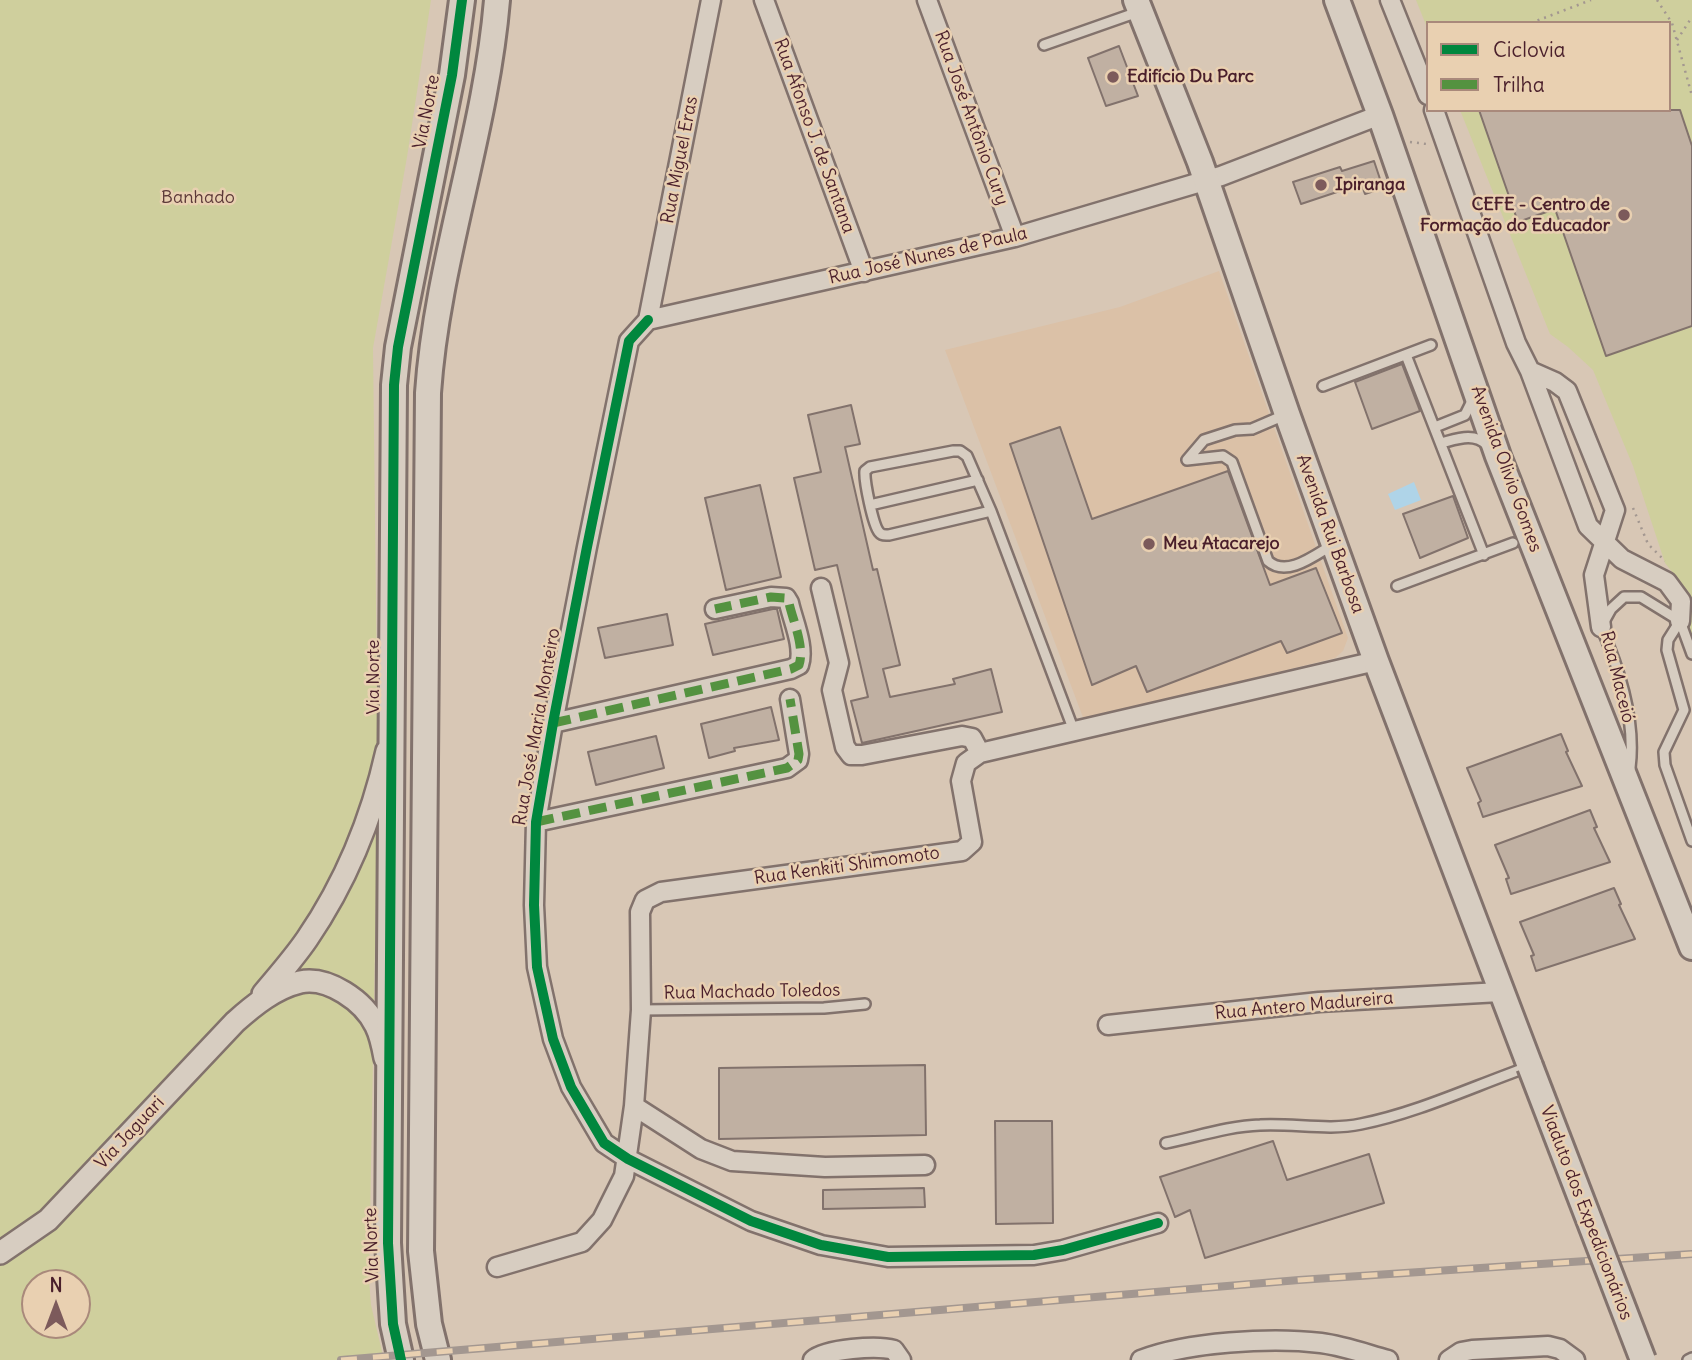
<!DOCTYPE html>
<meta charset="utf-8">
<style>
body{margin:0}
#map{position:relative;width:1692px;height:1360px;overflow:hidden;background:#d8c7b5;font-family:Delius,sans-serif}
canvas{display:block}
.legend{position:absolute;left:1426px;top:21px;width:245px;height:91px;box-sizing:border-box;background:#e9d0b1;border:2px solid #a9897b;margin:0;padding:9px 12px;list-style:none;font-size:21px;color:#4a1f2b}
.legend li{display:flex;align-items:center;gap:14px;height:35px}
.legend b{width:35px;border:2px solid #a9897b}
.north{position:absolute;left:21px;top:1269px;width:70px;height:70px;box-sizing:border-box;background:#e9d0b1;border:2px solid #a9897b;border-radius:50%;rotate:0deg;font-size:19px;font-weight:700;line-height:28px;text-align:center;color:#4a1f2b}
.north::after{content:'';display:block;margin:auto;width:24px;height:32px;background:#7c5a5b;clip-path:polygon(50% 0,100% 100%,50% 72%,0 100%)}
</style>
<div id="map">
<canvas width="1692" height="1360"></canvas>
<ul class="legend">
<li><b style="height:9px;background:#00873e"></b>Ciclovia</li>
<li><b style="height:9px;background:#549240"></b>Trilha</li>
</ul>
<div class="north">N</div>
</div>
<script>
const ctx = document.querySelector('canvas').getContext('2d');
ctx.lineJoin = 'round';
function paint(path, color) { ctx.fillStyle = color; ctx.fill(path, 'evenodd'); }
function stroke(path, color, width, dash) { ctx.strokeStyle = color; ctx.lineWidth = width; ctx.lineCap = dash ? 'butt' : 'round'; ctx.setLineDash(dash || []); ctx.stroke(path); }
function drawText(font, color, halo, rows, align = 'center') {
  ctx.font = font + ' Delius,sans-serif'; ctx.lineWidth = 5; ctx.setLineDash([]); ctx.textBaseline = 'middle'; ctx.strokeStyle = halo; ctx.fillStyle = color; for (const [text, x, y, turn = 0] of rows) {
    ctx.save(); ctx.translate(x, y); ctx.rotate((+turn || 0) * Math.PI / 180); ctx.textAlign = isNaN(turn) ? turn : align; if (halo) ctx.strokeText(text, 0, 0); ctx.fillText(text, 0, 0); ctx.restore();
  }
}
paint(new Path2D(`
 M1219 271 1348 638 1343 651 1335 658 1084 720 945 350 1120 307Z`), '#dbc1a7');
paint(new Path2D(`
 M0 0H431L407 157 373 348 378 776 369 1280 371 1305 384 1360H0ZM35 1283H77V1325H35Z
 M1416 0H1692V650L1682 622 1685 603 1681 583 1665 563 1633 466 1593 370 1568 347 1550 334 1460 110H1669V23H1428V30Z`), '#cfcf9d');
paint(new Path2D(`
 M1414 482 1421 500 1395 510 1388 494Z`), '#afd4e8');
const building = new Path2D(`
 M1119 46 1138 96 1106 106 1088 58Z
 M1479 110H1680L1692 146V326L1606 356 1555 209 1518 222Z
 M1374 161 1383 188 1365 194 1361 184 1301 204 1293 182 1340 167 1342 171Z
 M1402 364 1420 411 1372 429 1355 382Z
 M851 405 860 444 845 447 873 570 877 569 900 665 883 669 890 697 955 684 953 679 991 669 1002 712 862 743 851 701 868 697 837 565 815 570 794 478 821 472 808 415Z
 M1060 427 1092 519 1228 471 1270 585 1316 568 1342 633 1287 653 1281 641 1147 692 1136 666 1092 685 1010 444Z
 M760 485 781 577 726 590 705 498Z
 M1453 496 1468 538 1420 558 1403 514Z
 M773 609H777L784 639 713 655 705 624Z
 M667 614 673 645 605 658 598 628Z
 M771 707 779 740 734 748 735 751 709 758 701 724Z
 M1561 734 1568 751 1566 752 1582 786 1483 817 1478 803 1481 801 1467 768Z
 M656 736 664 768 596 785 588 752Z
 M1590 810 1597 827 1594 828 1610 862 1511 894 1506 879 1509 878 1495 845Z
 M1614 888 1621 904 1619 905 1635 939 1536 971 1531 956 1534 955 1520 922Z
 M925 1065 926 1135 719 1139V1068Z
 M995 1121H1052L1053 1223 996 1224Z
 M1273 1141 1287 1180 1369 1154 1384 1203 1205 1258 1190 1210 1175 1217 1160 1177Z
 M924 1188 925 1207 823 1209V1190Z`);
paint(building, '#c0b0a2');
stroke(building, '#82726c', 2);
const service = new Path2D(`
 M1044 45 1138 12
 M1406 355 1484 555
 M1323 386 1431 345
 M1435 427 1465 415 1473 399
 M1441 443C1457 439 1474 432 1487 445
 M1187 460 1223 456 1232 462 1268 561C1287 578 1315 555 1334 544
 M1187 460 1204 440 1235 430 1252 429 1287 414
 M870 505 978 480
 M991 511 889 535C885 535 882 536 879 532 873 525 864 481 865 471L870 467 953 451H960L967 456 991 511 1074 731
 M1397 586 1513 543
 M1680 621 1668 640 1667 650 1684 710 1664 752 1665 765 1692 841
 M1630 768C1636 721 1620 670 1601 627L1611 609 1624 597H1641L1680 621 1692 654
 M641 1010 824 1008 865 1004
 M1166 1143C1196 1137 1229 1126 1260 1125 1294 1123 1328 1131 1361 1124 1417 1113 1474 1086 1528 1067
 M1688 1360 1692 1358`);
const minor = new Path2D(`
 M764 0 864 272
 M927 0 1015 237
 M1390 0 1428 95
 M1434 110 1516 343 1530 371 1555 382 1567 391 1615 510 1594 575 1601 627
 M648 320 629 341 587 547 553 723 536 822 534 905 537 967 553 1039 571 1087 604 1143 628 1159 751 1221 821 1245 888 1257 1034 1255 1063 1250 1158 1223
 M648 320 1015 237 1221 176 1380 115
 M648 320 711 0
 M1530 371 1588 526 1622 559 1667 582 1681 601 1680 621
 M821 588 839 663 832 690 845 747 851 755H862L962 736 972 738 980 753
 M553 723 791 669 799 665C805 647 793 621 789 603L786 598 771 597 715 609
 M536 822 787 768 798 760 799 754 790 699
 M1108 1025 1319 1002 1500 992
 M634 1106 701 1149 732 1161 825 1167 925 1165
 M497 1267 582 1242 602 1220 624 1176 634 1106 641 1010 640 912 645 900 661 892 962 851 972 842 961 781 966 763 980 753 1376 661
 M813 1360C826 1349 877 1345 894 1350L901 1360
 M1141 1360C1187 1342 1271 1337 1321 1343 1344 1346 1366 1354 1388 1360
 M1449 1360 1461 1352 1472 1350 1548 1346 1560 1349 1575 1360`);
const tertiary = new Path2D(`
 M263 994C278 976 294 958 307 939 346 882 372 818 387 751
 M0 1253 48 1220 235 1022C254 1005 275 988 300 982 328 976 364 1001 376 1026 381 1036 383 1047 385 1058`);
const secondary = new Path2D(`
 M1136 0 1200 162 1287 414 1376 661 1530 1066
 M1337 0 1380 115 1498 456 1692 947
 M401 1360 393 1324 388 1243 394 385 398 347 452 75 462 0
 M438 1360 429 1324 421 1251 428 393C437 261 486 133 497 0`);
stroke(service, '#82726c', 14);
stroke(minor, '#82726c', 23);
stroke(tertiary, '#82726c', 26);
stroke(secondary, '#82726c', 30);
stroke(new Path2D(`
 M1657 0 1672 23 1692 96
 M1531 23 1591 0
 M1677 40 1692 17
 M1410 142 1427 144
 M1633 508 1648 544 1665 561`), '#a39790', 2.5, [2, 5]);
stroke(service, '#d7cdc1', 9);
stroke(minor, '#d7cdc1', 18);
stroke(tertiary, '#d7cdc1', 21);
stroke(secondary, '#d7cdc1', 24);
const rail = new Path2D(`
 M341 1360 1299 1280 1692 1254`);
stroke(rail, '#a39790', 8);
stroke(rail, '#e9d0b1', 5, [16]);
const secondaryBridge = new Path2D(`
 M1530 1066 1643 1360`);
stroke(secondaryBridge, '#82726c', 30, []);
stroke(secondaryBridge, '#d7cdc1', 24);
stroke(new Path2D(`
 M553 723 791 669 799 665C805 647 793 621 789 603L786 598 771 597 715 609
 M536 822 787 768 798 760 799 754 790 699`), '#549240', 9, [18, 9]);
stroke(new Path2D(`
 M648 320 629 341 587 547 553 723 536 822 534 905 537 967 553 1039 571 1087 604 1143 628 1159 751 1221 821 1245 888 1257 1034 1255 1063 1250 1158 1223
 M401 1360 393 1324 388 1243 394 385 398 347 452 75 462 0`), '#00873e', 10);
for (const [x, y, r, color] of [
 [1113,77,7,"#7c5a5b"],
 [1321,185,7,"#7c5a5b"],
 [1624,215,7,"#7c5a5b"],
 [1149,544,7,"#7c5a5b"]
]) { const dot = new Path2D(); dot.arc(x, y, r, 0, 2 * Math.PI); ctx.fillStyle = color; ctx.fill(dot); stroke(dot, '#e9d0b1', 2.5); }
drawText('bold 18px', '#4a1f2b', '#e9d0b1', [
 ["Edifício Du Parc",1127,77],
 ["Ipiranga",1335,185],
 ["CEFE - Centro de",1610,205,"right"],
 ["Formação do Educador",1610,226,"right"],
 ["Meu Atacarejo",1163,544]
], 'left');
drawText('18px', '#4a1f2b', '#e9d0b1', [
 ["Via Norte",427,112,-79],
 ["Rua José Antônio Cury",971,118,70],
 ["Rua Afonso J. de Santana",814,136,70],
 ["Rua Miguel Eras",680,160,-79],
 ["Rua José Nunes de Paula",928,256,-13],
 ["Avenida Olivio Gomes",1506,469,70],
 ["Avenida Rui Barbosa",1330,534,70],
 ["Via Norte",374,677,-90],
 ["Rua Maceió",1617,677,76],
 ["Rua José Maria Monteiro",537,727,-80],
 ["Rua Kenkiti Shimomoto",847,866,-8],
 ["Rua Machado Toledos",752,992,-1],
 ["Rua Antero Madureira",1304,1006,-5],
 ["Via Jaguari",130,1133,-47],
 ["Viaduto dos Expedicionários",1586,1213,69],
 ["Via Norte",372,1245,-92]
]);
drawText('18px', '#5d3a39', '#e9d0b1', [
 ["Banhado",198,198]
]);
</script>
